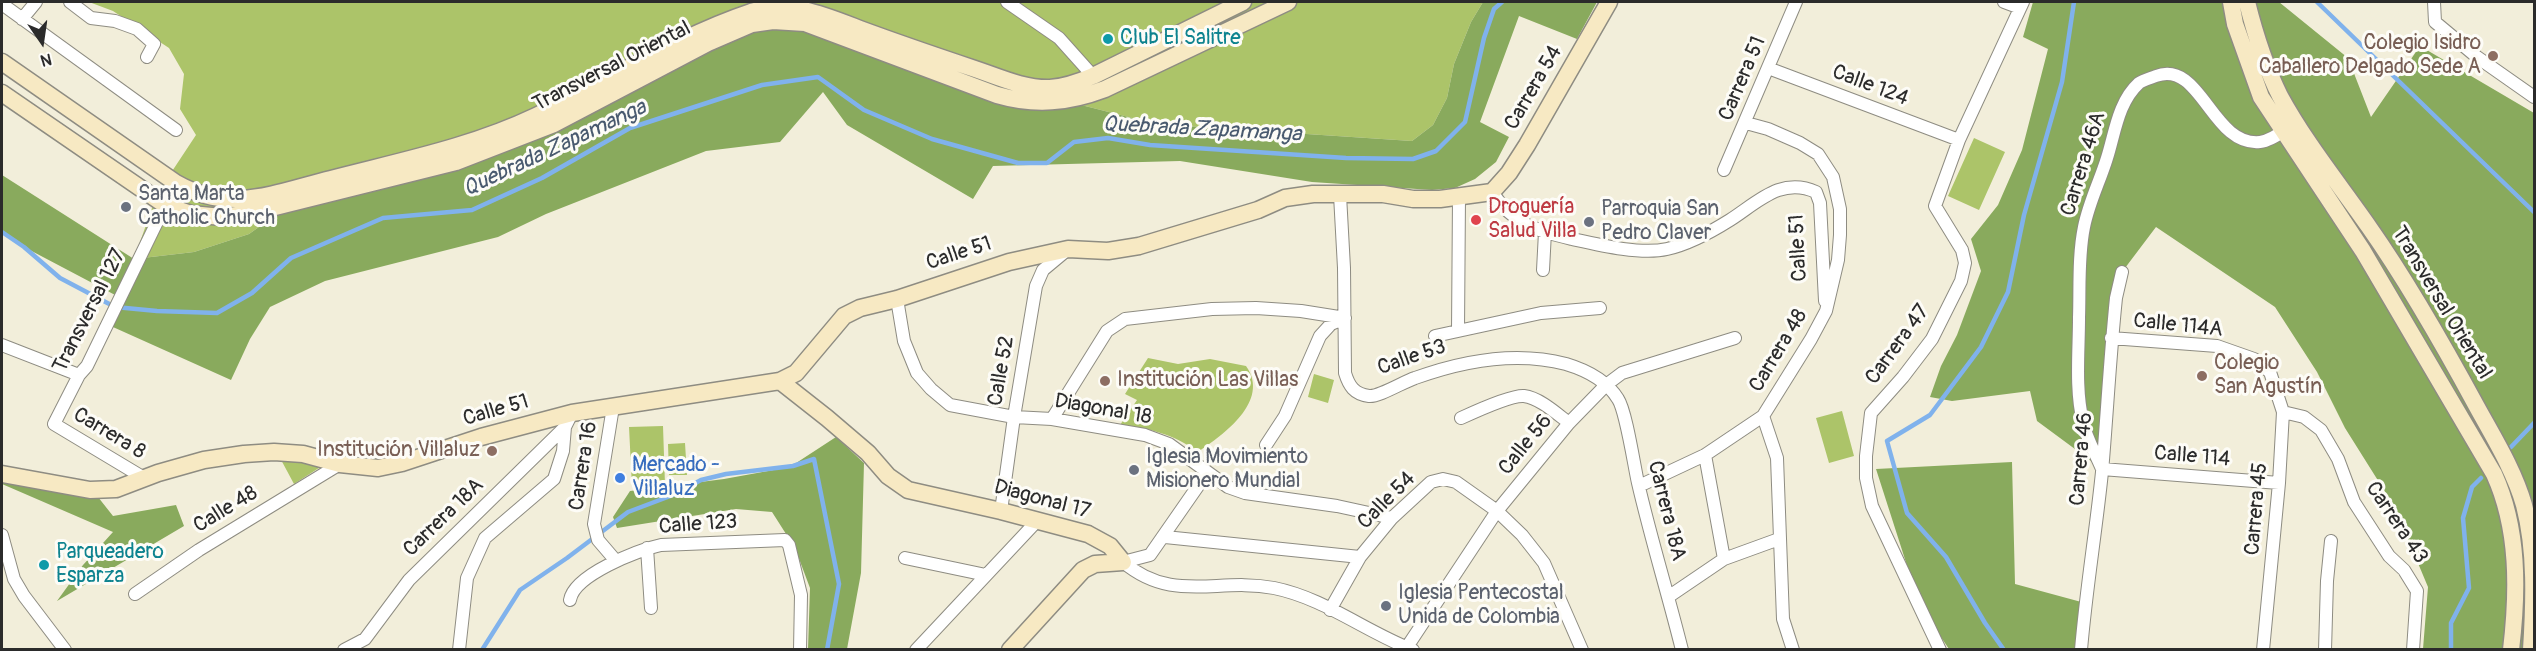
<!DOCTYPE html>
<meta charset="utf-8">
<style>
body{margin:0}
#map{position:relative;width:2536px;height:651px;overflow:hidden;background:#f2eeda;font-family:Pangolin,sans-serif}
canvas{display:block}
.frame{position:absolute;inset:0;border:3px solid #2b2b2b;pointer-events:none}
.north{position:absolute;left:12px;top:12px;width:60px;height:60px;-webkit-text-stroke:4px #fdfcf7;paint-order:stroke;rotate:167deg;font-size:16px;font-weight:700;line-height:24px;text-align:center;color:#2b2b2b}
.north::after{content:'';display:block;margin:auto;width:21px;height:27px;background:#2b2b2b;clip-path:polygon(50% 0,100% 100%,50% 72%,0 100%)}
</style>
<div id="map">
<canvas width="2536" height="651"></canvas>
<div class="frame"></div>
<div class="north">N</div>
</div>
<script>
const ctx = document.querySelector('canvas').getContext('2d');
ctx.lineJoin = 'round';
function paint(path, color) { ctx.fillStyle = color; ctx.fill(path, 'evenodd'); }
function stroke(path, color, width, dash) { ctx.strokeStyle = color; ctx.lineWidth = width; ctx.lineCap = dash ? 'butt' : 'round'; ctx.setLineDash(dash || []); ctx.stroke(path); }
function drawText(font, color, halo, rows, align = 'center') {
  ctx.font = font + ' Pangolin,sans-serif'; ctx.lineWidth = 6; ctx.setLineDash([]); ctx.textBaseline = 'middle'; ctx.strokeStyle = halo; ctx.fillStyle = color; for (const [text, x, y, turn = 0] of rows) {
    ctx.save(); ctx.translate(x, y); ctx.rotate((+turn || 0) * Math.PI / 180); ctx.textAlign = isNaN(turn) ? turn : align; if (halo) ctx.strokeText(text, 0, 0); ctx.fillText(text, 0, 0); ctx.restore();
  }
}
paint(new Path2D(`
 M89 2H1483L1471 22 1454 64 1447 98 1433 125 1412 141 1156 124 1030 92 819 21 554 119 290 205 249 234 194 252 134 259 157 194 196 135 180 109 184 74 169 48 113 11Z
 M1974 138 2005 152 1979 210 1948 196Z
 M1148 358 1178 364 1210 359 1246 366C1271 401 1223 435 1198 452 1173 434 1149 428 1120 425L1137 400 1125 394Z
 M1314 374 1334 380 1328 403 1308 397Z
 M1842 411 1854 456 1829 463 1816 418Z
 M663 426 665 485 632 487 629 427Z
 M685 443 687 475H669L668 444Z
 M279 456 322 466 294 484Z`), '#acc469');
paint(new Path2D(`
 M1483 2H1597L1577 39 1519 16 1480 122 1509 137 1496 162 1475 179 1455 188 1432 190 1312 182 1180 161 993 166 973 199 847 125 823 92 780 142 706 151 546 214 498 237 325 281 270 307 250 339 231 380 104 323 117 296 24 247 2 232V175L134 259 194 252 249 234 290 205 455 161 763 14 1030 92 1156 124 1412 141 1433 125 1447 98 1454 64 1471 22Z
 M2033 2H2279L2348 58 2371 117 2420 46 2534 113V649H2423L2428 587 2394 506 2345 428 2317 372 2275 307 2156 227 2122 272 2102 469 2037 421 2030 391 1952 401 1930 397 1941 366 1957 335 1981 271 1971 239 1998 205 2022 150 2048 49 2023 37Z
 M836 437 864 463 861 573 847 649H808L810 588 795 548 772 512 736 509 617 528 613 517 630 491 724 479 790 467Z
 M2012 462 2015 584 2085 603 2081 649H1949L1920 606 1876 469Z
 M2 478 98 497 113 516 176 505 184 526 57 601 83 565 113 532 2 484Z`), '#89aa5d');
stroke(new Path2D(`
 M2317 2 2534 212
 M2 232 24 247 60 278 115 307 157 311 217 313 252 293 291 258 383 218 472 210 542 178 630 128 762 85 818 77 864 110 932 139 1018 163H1047L1074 142 1108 138 1150 145 1346 158 1413 159 1436 151 1465 122 1484 38 1494 9 1502 2
 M2511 447 2534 423
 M482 650 520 590 567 558 628 512 673 495 701 480 726 474 793 466 814 459 839 584 827 650
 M2004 650 1985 623 1946 557 1907 513 1887 441 1930 415 1981 347 2008 292 2024 215 2062 82 2074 2
 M2451 650V623L2469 588 2463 518 2472 487 2481 478`), '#80b2ec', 4.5);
const street = new Path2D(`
 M70 2 91 18 115 21 137 29 154 44 147 57
 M1007 2 1059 38 1093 76
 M2004 2 2020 8
 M2434 2 2435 22 2477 57 2534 97
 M2 4 176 130
 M22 19 36 2
 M1768 68 1959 140
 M1724 170 1796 2
 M1492 192C1514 225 1535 230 1572 239 1599 245 1641 255 1667 249 1689 244 1711 232 1730 220 1757 203 1781 176 1816 192L1820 203 1825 301
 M1340 195 1344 268 1345 373C1349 386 1354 394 1369 396 1379 397 1403 382 1415 378 1462 361 1517 351 1566 364 1586 370 1607 381 1618 399 1626 411 1634 465 1638 483 1651 539 1668 594 1682 650
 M1543 270 1545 232
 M897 299 904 341 917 373 931 389 950 405 1014 417 1052 419 1145 435 1169 444 1228 487 1245 493 1337 506 1392 518
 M1458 331 1459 197
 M1435 336 1541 313 1600 308
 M2111 338 2217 346 2254 359 2270 372 2283 412 2279 483 2263 650
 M2 345 79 375
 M613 407 594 524 598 540 616 561
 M2283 412 2304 417 2321 430 2338 459 2354 502 2389 556 2404 570 2417 591 2413 650
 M1763 416 1777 458 1783 619 1793 650
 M1461 418C1474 412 1511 395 1524 396 1540 398 1557 414 1569 423
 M1052 419 1107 331 1125 319 1212 309 1256 308 1301 311 1345 318
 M1266 445 1285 416 1320 336 1331 324 1345 318
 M1705 455 1724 559
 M2102 469C2096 454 2086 438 2083 422 2075 389 2079 352 2079 318 2080 288 2078 256 2084 227 2089 202 2100 181 2107 158 2115 133 2118 102 2139 83 2143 80 2151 78 2156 76 2201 59 2212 147 2260 142 2269 141 2281 133 2288 128
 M2102 469 2279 483
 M144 478 54 424 79 375 87 366 176 183
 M1639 486 1705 455 1763 416 1811 339 1826 311 1838 260 1840 235V209L1833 177 1818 154 1800 143 1768 129 1746 123
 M1001 511 1014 417 1036 286 1043 270 1067 250
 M2 535 14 579 24 596 65 650
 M1165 537 1360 557
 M647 548 651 608
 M905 558 986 575
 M1123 562C1173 604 1217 577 1274 588 1324 598 1366 632 1413 650
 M1123 562 1150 555 1207 473
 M135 594 199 550 340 464
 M1668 597 1724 559 1779 539
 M570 600C574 575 638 550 661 545L785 540 789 545 801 595 800 650
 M1330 610 1360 557 1392 518 1431 482 1443 479 1456 482 1497 511 1522 535 1544 563 1582 650
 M344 650 365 639 409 580 565 427 572 413
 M459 650 467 578 485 538 554 479 563 451 565 427
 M916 650 1037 521
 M1405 650 1497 511 1569 423 1606 385 1622 373 1735 338
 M1940 650 1872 506 1866 478V456L1871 413 1903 377 1932 339 1961 281 1965 263 1962 250 1935 206 1959 140 2023 2
 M2081 650C2086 590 2096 531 2102 472 2107 414 2110 356 2116 298L2122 272
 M2325 650 2327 581 2331 541`);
const secondary = new Path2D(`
 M2231 2 2235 24 2261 97 2363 251 2494 474C2519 529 2518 591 2511 650
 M2247 2C2255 34 2265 66 2280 96 2305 142 2339 184 2369 227 2409 284 2444 346 2477 407 2494 438 2514 470 2524 505 2536 551 2534 603 2531 650
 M2 62 176 183C231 214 274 193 331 179 400 161 471 147 536 116 608 82 676 37 751 12 790 0 824 15 860 29 898 43 936 56 975 69 999 77 1024 89 1050 88 1065 87 1079 82 1093 76L1243 2
 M2 93 165 205 191 214 222 217 251 213 456 162 554 124 708 43 752 24 773 21 805 23 997 95C1035 106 1068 103 1105 89L1288 2
 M780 381 827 418 868 453 888 476 908 490 1001 511 1088 534 1110 546 1123 562
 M2 474 90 490 116 489 158 473 204 460 244 454 274 452 303 454 340 464 378 468 402 463 481 437 572 413 780 381 796 373 844 316 860 308 897 299 1009 262 1068 249 1108 251 1139 246 1258 210 1285 198 1313 194H1383L1413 199H1440L1492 192 1509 173 1527 145 1609 2
 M1010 650 1083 570 1095 564 1123 562`);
stroke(street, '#8e8c82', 14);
stroke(secondary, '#8e8c82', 19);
stroke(street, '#fff', 12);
stroke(secondary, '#f7e9c3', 16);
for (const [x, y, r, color] of [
 [1108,39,6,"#0f9aa8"],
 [2493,56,6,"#8d6e63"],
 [126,207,6,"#6b7280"],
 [1476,220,6,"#e0444e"],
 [1589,222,6,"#6b7280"],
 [2202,376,6,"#8d6e63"],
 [1105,381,6,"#8d6e63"],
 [492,451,6,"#8d6e63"],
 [1134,470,6,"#6b7280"],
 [620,478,6,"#3f7fe0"],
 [44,565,6,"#0f9aa8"],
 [1386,606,6,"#6b7280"]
]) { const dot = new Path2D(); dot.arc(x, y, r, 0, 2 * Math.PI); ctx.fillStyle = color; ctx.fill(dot); stroke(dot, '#fdfcf7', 2); }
drawText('21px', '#0d838f', '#fdfcf7', [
 ["Club El Salitre",1120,39],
 ["Parqueadero",56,553],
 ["Esparza",56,577]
], 'left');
drawText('21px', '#785e54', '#fdfcf7', [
 ["Colegio Isidro",2481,44],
 ["Caballero Delgado Sede A",2481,68],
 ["Colegio",2214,364,"left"],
 ["San Agustín",2214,388,"left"],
 ["Institución Las Villas",1117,381,"left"],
 ["Institución Villaluz",480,451]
], 'right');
drawText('21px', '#2b2b2b', '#fdfcf7', [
 ["Transversal Oriental",612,67,-27],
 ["Carrera 51",1743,79,-67],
 ["Calle 124",1870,86,21],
 ["Carrera 54",1534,88,-60],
 ["Carrera 46A",2084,164,-73],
 ["Calle 51",1799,248,-93],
 ["Calle 51",959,254,-18],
 ["Transversal Oriental",2441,303,59],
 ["Transversal 127",90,311,-63],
 ["Calle 114A",2178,326,6],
 ["Carrera 47",1898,345,-54],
 ["Carrera 48",1779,351,-59],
 ["Calle 53",1412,358,-19],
 ["Calle 52",1002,371,-80],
 ["Diagonal 18",1103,410,10],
 ["Calle 51",496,411,-16],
 ["Carrera 8",109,434,31],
 ["Calle 56",1526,445,-51],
 ["Calle 114",2192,457,5],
 ["Carrera 46",2082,459,-85],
 ["Carrera 16",584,466,-81],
 ["Diagonal 17",1042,500,15],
 ["Calle 54",1387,501,-45],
 ["Carrera 45",2257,509,-85],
 ["Calle 48",226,510,-31],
 ["Carrera 18A",1666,511,76],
 ["Carrera 18A",444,518,-44],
 ["Carrera 43",2396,523,56],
 ["Calle 123",698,525,-4]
]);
drawText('21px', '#5b616d', '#fdfcf7', [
 ["Santa Marta",138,195],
 ["Catholic Church",138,219],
 ["Parroquia San",1601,210],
 ["Pedro Claver",1601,234],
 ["Iglesia Movimiento",1146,458],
 ["Misionero Mundial",1146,482],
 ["Iglesia Pentecostal",1398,594],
 ["Unida de Colombia",1398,618]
], 'left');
drawText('21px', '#be3a42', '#fdfcf7', [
 ["Droguería",1488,208],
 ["Salud Villa",1488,232]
], 'left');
drawText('21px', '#366cbe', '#fdfcf7', [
 ["Mercado -",632,466],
 ["Villaluz",632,490]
], 'left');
drawText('italic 22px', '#495a6f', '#fdfcf7', [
 ["Quebrada Zapamanga",1202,130,3],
 ["Quebrada Zapamanga",555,149,-25]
]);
</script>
